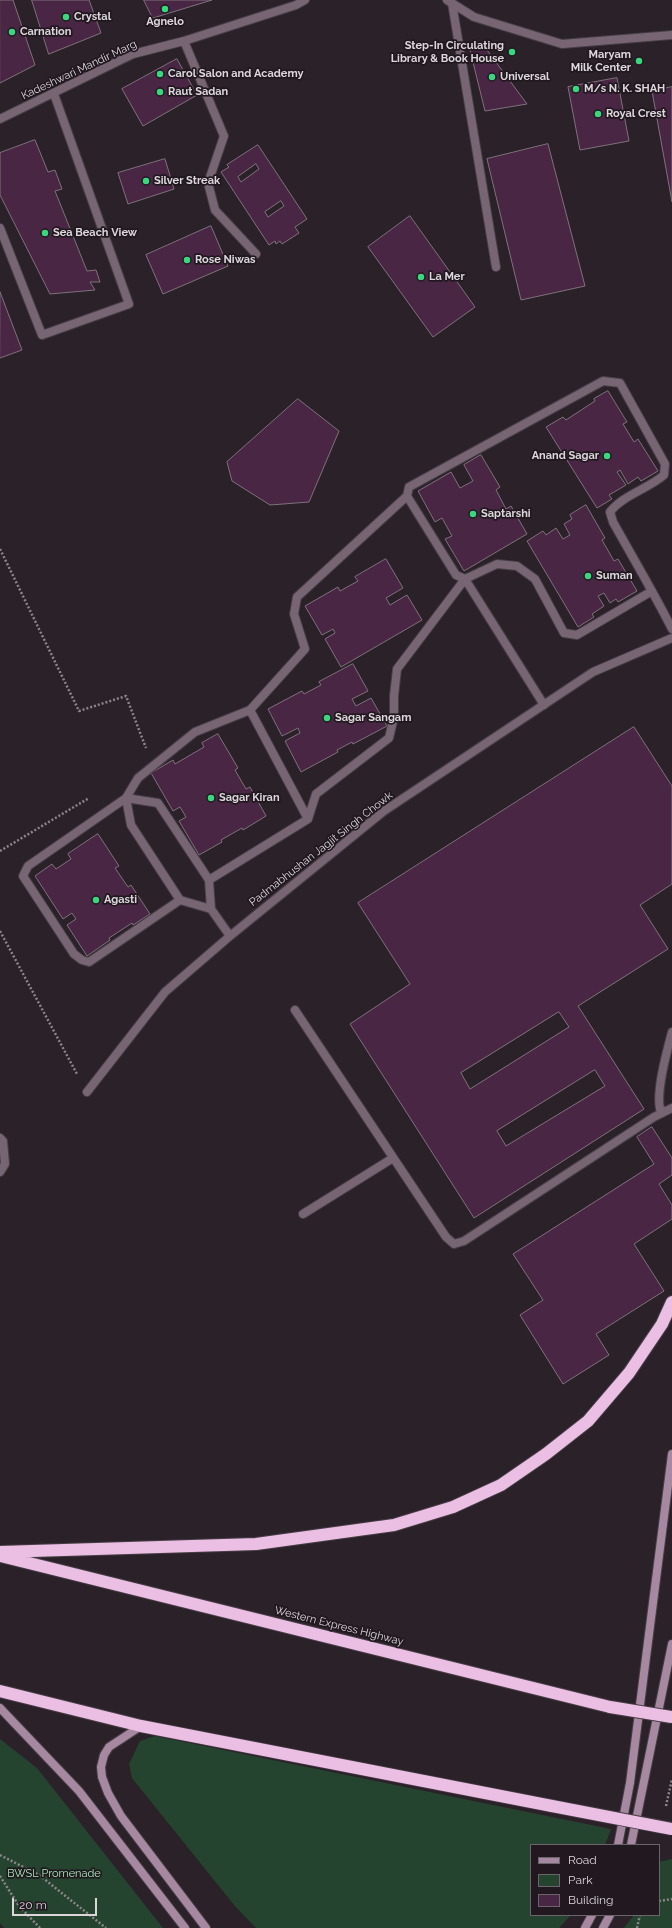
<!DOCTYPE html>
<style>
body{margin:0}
#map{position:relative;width:672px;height:1928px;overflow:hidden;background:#2b2129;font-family:Raleway,sans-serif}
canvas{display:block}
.legend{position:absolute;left:530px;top:1844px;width:130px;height:72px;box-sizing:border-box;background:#211820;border:1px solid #6c646b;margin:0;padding:5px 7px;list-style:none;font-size:12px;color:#ddd7dc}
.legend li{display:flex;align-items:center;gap:8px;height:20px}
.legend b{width:20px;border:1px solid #6c646b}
.scale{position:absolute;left:12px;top:1898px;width:85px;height:18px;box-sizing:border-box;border:2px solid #ddd7dc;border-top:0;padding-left:5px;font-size:12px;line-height:14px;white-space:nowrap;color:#ddd7dc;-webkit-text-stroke:3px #211820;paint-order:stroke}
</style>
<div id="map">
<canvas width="672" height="1928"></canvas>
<ul class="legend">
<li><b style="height:5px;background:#a689a0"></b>Road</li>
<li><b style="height:11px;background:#25442f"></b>Park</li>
<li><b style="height:11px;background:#492644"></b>Building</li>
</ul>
<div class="scale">20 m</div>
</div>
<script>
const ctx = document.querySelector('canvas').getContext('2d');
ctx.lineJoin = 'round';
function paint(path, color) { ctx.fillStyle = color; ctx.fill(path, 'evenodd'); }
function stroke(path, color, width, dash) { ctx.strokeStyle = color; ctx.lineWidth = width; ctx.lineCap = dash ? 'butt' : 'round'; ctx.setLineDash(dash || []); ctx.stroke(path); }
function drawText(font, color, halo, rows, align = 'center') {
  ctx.font = font + ' Raleway,sans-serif'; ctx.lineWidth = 3.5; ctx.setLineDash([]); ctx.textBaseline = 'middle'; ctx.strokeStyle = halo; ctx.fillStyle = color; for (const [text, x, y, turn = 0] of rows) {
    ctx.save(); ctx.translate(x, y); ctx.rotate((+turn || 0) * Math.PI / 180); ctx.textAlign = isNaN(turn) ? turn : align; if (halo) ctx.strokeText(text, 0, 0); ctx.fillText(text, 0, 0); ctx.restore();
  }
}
paint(new Path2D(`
 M155 1736 611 1829 605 1845H531V1915H571L559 1928H256L234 1905 132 1778 129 1764 140 1741Z
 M0 1739 37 1768 163 1928H4L0 1923Z
 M672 1859V1928H624L634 1915H659V1862Z`), '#25442f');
const building = new Path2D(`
 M0 0H13L35 65 0 83Z
 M32 0H89L101 33 49 54Z
 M144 0H212L153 18Z
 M484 46 527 104 485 111 470 50Z
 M177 59 197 95 143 126 122 89Z
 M617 78 629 141 580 150 568 87Z
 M672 87V202L652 91Z
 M35 140 48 172 55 170 62 189 55 191 87 271 96 270 100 282H90L95 290 50 294 0 195V153Z
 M548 144 585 286 521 300 487 159Z
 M258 145 307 219 295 227 299 233 282 244 280 241 276 244 275 241 269 245 221 172 229 167 227 165ZM256 164 259 169 241 182 238 177ZM281 201 284 206 268 217 265 212Z
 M165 159 174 189 128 204 118 173Z
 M410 216 475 307 433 337 368 247Z
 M211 226 228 266 163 294 146 255Z
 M0 292 22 350 0 358Z
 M608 391 627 422 623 424 634 442 638 439 658 471 641 481 638 477 628 484 620 470 617 472 626 485 609 495 612 499 597 508 546 427 563 417 566 420 595 401 594 399Z
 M298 399 339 431 309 502 270 505 232 481 227 462Z
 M481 455 500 487 496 490 506 509 511 506 527 534 464 571 445 539 452 536 442 518 435 522 418 491 451 472 460 488 473 481 464 465Z
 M586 505 605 538 602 540 614 561 618 559 637 591 618 602 616 599 610 603 604 593 598 596 604 606 592 614 594 617 578 627 527 541 543 531 546 535 556 528 563 539 570 535 564 524 572 519 570 515Z
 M386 559 403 588 386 598 390 605 407 595 422 620 341 667 325 639 335 633 333 629 322 635 305 606 338 587 340 591 358 581 355 577Z
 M353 664 368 691 352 699 356 706 371 698 387 726 353 744 352 742 337 750 338 752 301 772 285 741 300 733 298 728 282 736 268 709 302 691 304 694 321 685 319 682Z
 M634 727 672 786V884L640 905 668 949 578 1006 644 1109 474 1218 350 1024 410 984 358 903ZM559 1012 569 1027 470 1089 461 1073ZM595 1070 605 1086 506 1146 497 1131Z
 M218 734 238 768 235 770 246 789 250 787 266 816 243 830 242 828 221 840 222 842 199 855 179 821 186 817 180 807 173 811 151 773 173 760 175 764 204 747 202 743Z
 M98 834 119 866 115 868 128 887 131 885 150 914 133 925 132 923 109 938 110 940 87 956 67 925 76 919 72 913 63 919 35 876 52 864 56 869 71 859 68 854Z
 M652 1127 672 1158V1175L659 1184 672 1205V1219L634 1244 664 1291 596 1334 609 1355 563 1384 520 1315 543 1300 513 1254 654 1164 637 1137Z`);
paint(building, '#492644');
stroke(building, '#7e727b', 1);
const service = new Path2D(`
 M452 3 496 267
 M295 1010 446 1237 454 1244 464 1241 654 1117 672 1108
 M664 1111 660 1109C656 1090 667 1051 672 1032
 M303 1214 393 1158`);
const minor = new Path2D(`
 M447 0 474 17 562 44 672 35
 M184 41 224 136 208 183 215 210 256 254
 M0 119 133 54 184 41 296 5 305 0
 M0 228 42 335 129 304 54 94
 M652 591 577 635 564 633 535 579 517 566 497 564 465 579 456 575 407 496 409 487 603 381 620 383 665 464 664 475C648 489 623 495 610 512L613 522C633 558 654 593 672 629
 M308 819 250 710 305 649 294 614 297 597 407 496
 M209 880 308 819 316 794 389 738 394 717V696L397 669 465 579 544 705
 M180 900 89 962 82 960 74 954 23 876 28 866 126 798 158 803 209 880 211 909 230 936
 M211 909 180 900 131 825 126 798 138 778 195 732 250 710
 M87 1092 165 992 230 936 384 811 593 672 672 638
 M0 1138 3 1141 5 1164 0 1172`);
const secondary = new Path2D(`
 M0 1708 79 1791 185 1928
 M141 1726 109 1747 104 1755 101 1767 102 1777 108 1793 121 1816 206 1928
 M618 1845 630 1783 672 1454
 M631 1845 672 1644
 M585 1928 592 1915
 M603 1928 610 1915`);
const motorway = new Path2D(`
 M0 1552 256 1544 394 1525 453 1507 501 1485 546 1454 588 1421 629 1373 662 1324 672 1302
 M1 1556 610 1707
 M0 1691 141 1726 552 1806`);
stroke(service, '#473e46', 10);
stroke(minor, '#473e46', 10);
stroke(secondary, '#473e46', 10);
stroke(motorway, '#473e46', 14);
stroke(new Path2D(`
 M0 549 79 711 126 696 146 748
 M0 851 89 798
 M0 931 77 1074
 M666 1806 672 1779
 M0 1855 39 1875 106 1928
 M0 1876 19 1906 40 1928
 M659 1901 672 1899
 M637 1928 640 1915`), '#8d858b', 2.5, [2, 2]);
stroke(service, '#776574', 8);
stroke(minor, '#776574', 8);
stroke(secondary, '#a689a0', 8);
stroke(motorway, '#ebbee3', 12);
const motorwayBridge = new Path2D(`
 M610 1707 672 1717
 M552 1806 672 1829`);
stroke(motorwayBridge, '#473e46', 14, []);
stroke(motorwayBridge, '#ebbee3', 12);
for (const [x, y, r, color] of [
 [165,9,4,"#3bd77f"],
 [66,17,4,"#3bd77f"],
 [12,32,4,"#3bd77f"],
 [512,52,4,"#3bd77f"],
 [639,61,4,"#3bd77f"],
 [160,74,4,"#3bd77f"],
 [492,77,4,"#3bd77f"],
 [576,89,4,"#3bd77f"],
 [160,92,4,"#3bd77f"],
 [598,114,4,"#3bd77f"],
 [146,181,4,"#3bd77f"],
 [45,233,4,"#3bd77f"],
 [187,260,4,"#3bd77f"],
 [421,277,4,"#3bd77f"],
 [607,456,4,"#3bd77f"],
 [473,514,4,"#3bd77f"],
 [588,576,4,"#3bd77f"],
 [327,718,4,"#3bd77f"],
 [211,798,4,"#3bd77f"],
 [96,900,4,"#3bd77f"]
]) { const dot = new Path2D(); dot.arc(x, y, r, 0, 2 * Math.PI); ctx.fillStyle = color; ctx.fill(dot); stroke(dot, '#211820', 1.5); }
drawText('bold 11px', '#ddd7dc', '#211820', [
 ["Crystal",74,17],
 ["Agnelo",165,22,"center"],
 ["Carnation",20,32],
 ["Step-In Circulating",504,46,"right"],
 ["Library & Book House",504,59,"right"],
 ["Maryam",631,55,"right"],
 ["Milk Center",631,68,"right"],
 ["Carol Salon and Academy",168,74],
 ["Universal",500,77],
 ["M/s N. K. SHAH",584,89],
 ["Raut Sadan",168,92],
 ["Royal Crest",606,114],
 ["Silver Streak",154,181],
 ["Sea Beach View",53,233],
 ["Rose Niwas",195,260],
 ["La Mer",429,277],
 ["Anand Sagar",599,456,"right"],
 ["Saptarshi",481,514],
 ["Suman",596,576],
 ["Sagar Sangam",335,718],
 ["Sagar Kiran",219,798],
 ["Agasti",104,900]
], 'left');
drawText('11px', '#ddd7dc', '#211820', [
 ["Kadeshwari Mandir Marg",79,70,-25],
 ["Padmabhushan Jagjit Singh Chowk",321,849,-38],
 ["Western Express Highway",339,1626,14]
]);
drawText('11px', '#a3ebb8', '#211820', [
 ["BWSL Promenade",54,1874]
]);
</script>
